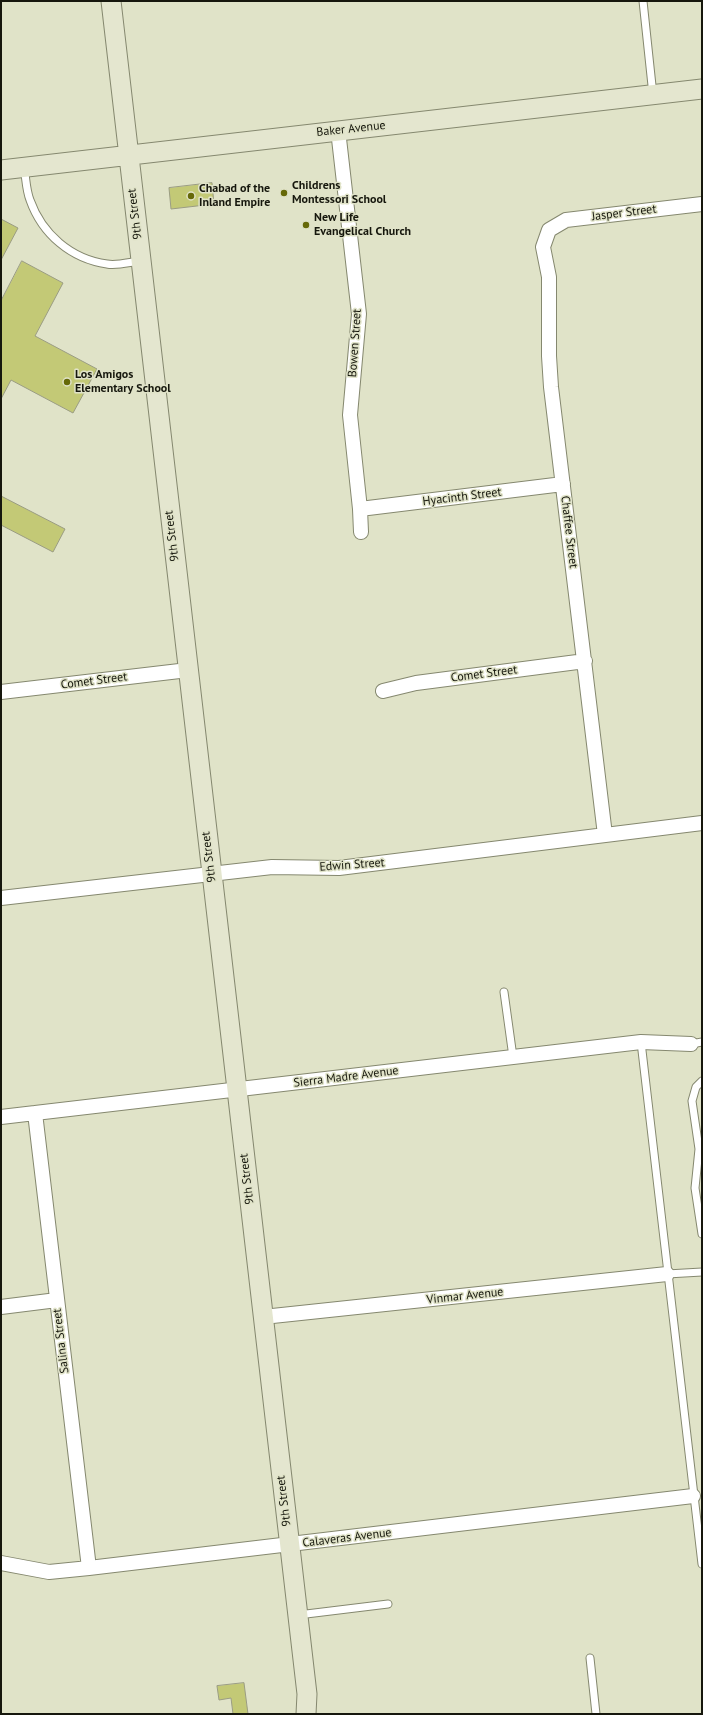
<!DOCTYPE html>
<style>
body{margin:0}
#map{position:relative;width:703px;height:1715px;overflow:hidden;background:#e0e3c8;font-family:"PT Sans",sans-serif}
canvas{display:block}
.frame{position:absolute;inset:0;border:2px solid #16170d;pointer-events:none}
</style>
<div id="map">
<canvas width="703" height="1715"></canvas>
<div class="frame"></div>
</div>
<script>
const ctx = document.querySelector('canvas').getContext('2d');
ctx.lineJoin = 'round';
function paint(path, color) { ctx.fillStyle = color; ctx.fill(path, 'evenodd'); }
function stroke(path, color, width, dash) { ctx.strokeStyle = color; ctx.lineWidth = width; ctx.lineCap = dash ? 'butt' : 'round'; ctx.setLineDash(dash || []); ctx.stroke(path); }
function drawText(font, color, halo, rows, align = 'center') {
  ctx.font = font + ' "PT Sans",sans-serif'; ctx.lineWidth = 3; ctx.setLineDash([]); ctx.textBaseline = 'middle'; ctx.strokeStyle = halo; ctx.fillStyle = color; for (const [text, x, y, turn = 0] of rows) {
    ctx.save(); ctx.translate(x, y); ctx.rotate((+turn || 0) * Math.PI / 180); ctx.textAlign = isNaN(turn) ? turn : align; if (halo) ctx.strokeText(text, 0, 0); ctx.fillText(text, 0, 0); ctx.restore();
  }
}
const building = new Path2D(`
 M212 183 214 204 171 209 169 188Z
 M1 219 18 228 1 260Z
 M22 261 63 283 35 336 97 369 73 413 11 380 1 399V301Z
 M1 496 65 529 53 552 1 525Z
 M244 1683 248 1714H233L231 1698 219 1700 217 1686Z`);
paint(building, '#c3c976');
stroke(building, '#9a9c83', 1);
const lane = new Path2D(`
 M643 1 653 95
 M24 167C26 178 26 190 30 200 42 234 71 259 107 264 117 266 130 262 140 261
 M504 992 513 1057
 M641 1042 702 1564
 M691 1044 702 1042
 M702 1081 696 1087 692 1101 699 1149 695 1188 702 1234
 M667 1274 702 1272
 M298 1615 388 1604
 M590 1658 596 1714`);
const street = new Path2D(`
 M338 130 359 314 350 415 360 509 361 532
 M360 509 563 484
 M383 691 416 683 585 661
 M1 692 188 670
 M605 835 551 387 549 356V277L543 247 549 230 566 220 702 204
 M1 898 272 867 339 868 702 823
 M35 1113 89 1568
 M1 1117 641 1042 691 1044
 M1 1307 57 1300
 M263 1317 667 1274
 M1 1563 49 1572 89 1568 693 1496`);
const secondary = new Path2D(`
 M111 1 307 1694 306 1714
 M1 170 702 89`);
stroke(lane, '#85886f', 9);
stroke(street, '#85886f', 16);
stroke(secondary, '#85886f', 21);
stroke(lane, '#fff', 7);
stroke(street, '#fff', 14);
stroke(secondary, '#e4e6cf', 19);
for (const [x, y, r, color] of [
 [284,193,4,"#666908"],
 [191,196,4,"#666908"],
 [306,225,4,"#666908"],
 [67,382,4,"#666908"]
]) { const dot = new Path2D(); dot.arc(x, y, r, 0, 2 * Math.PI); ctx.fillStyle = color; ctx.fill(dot); stroke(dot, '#e0e3c8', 1.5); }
drawText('12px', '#16170d', '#e0e3c8', [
 ["Baker Avenue",351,129,-6],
 ["Jasper Street",624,213,-7],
 ["9th Street",135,214,-97],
 ["Bowen Street",355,343,-86],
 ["Hyacinth Street",462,497,-7],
 ["Chaffee Street",569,532,83],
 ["9th Street",172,536,-97],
 ["Comet Street",484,674,-7],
 ["Comet Street",94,681,-7],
 ["9th Street",209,857,-97],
 ["Edwin Street",352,865,-4],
 ["Sierra Madre Avenue",346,1077,-7],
 ["9th Street",247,1179,-97],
 ["Vinmar Avenue",465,1296,-6],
 ["Salina Street",61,1341,-97],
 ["9th Street",284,1501,-97],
 ["Calaveras Avenue",347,1538,-7]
]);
drawText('bold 12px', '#16170d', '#e0e3c8', [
 ["Childrens",292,186],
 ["Montessori School",292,200],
 ["Chabad of the",199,189],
 ["Inland Empire",199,203],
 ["New Life",314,218],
 ["Evangelical Church",314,232],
 ["Los Amigos",75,375],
 ["Elementary School",75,389]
], 'left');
</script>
